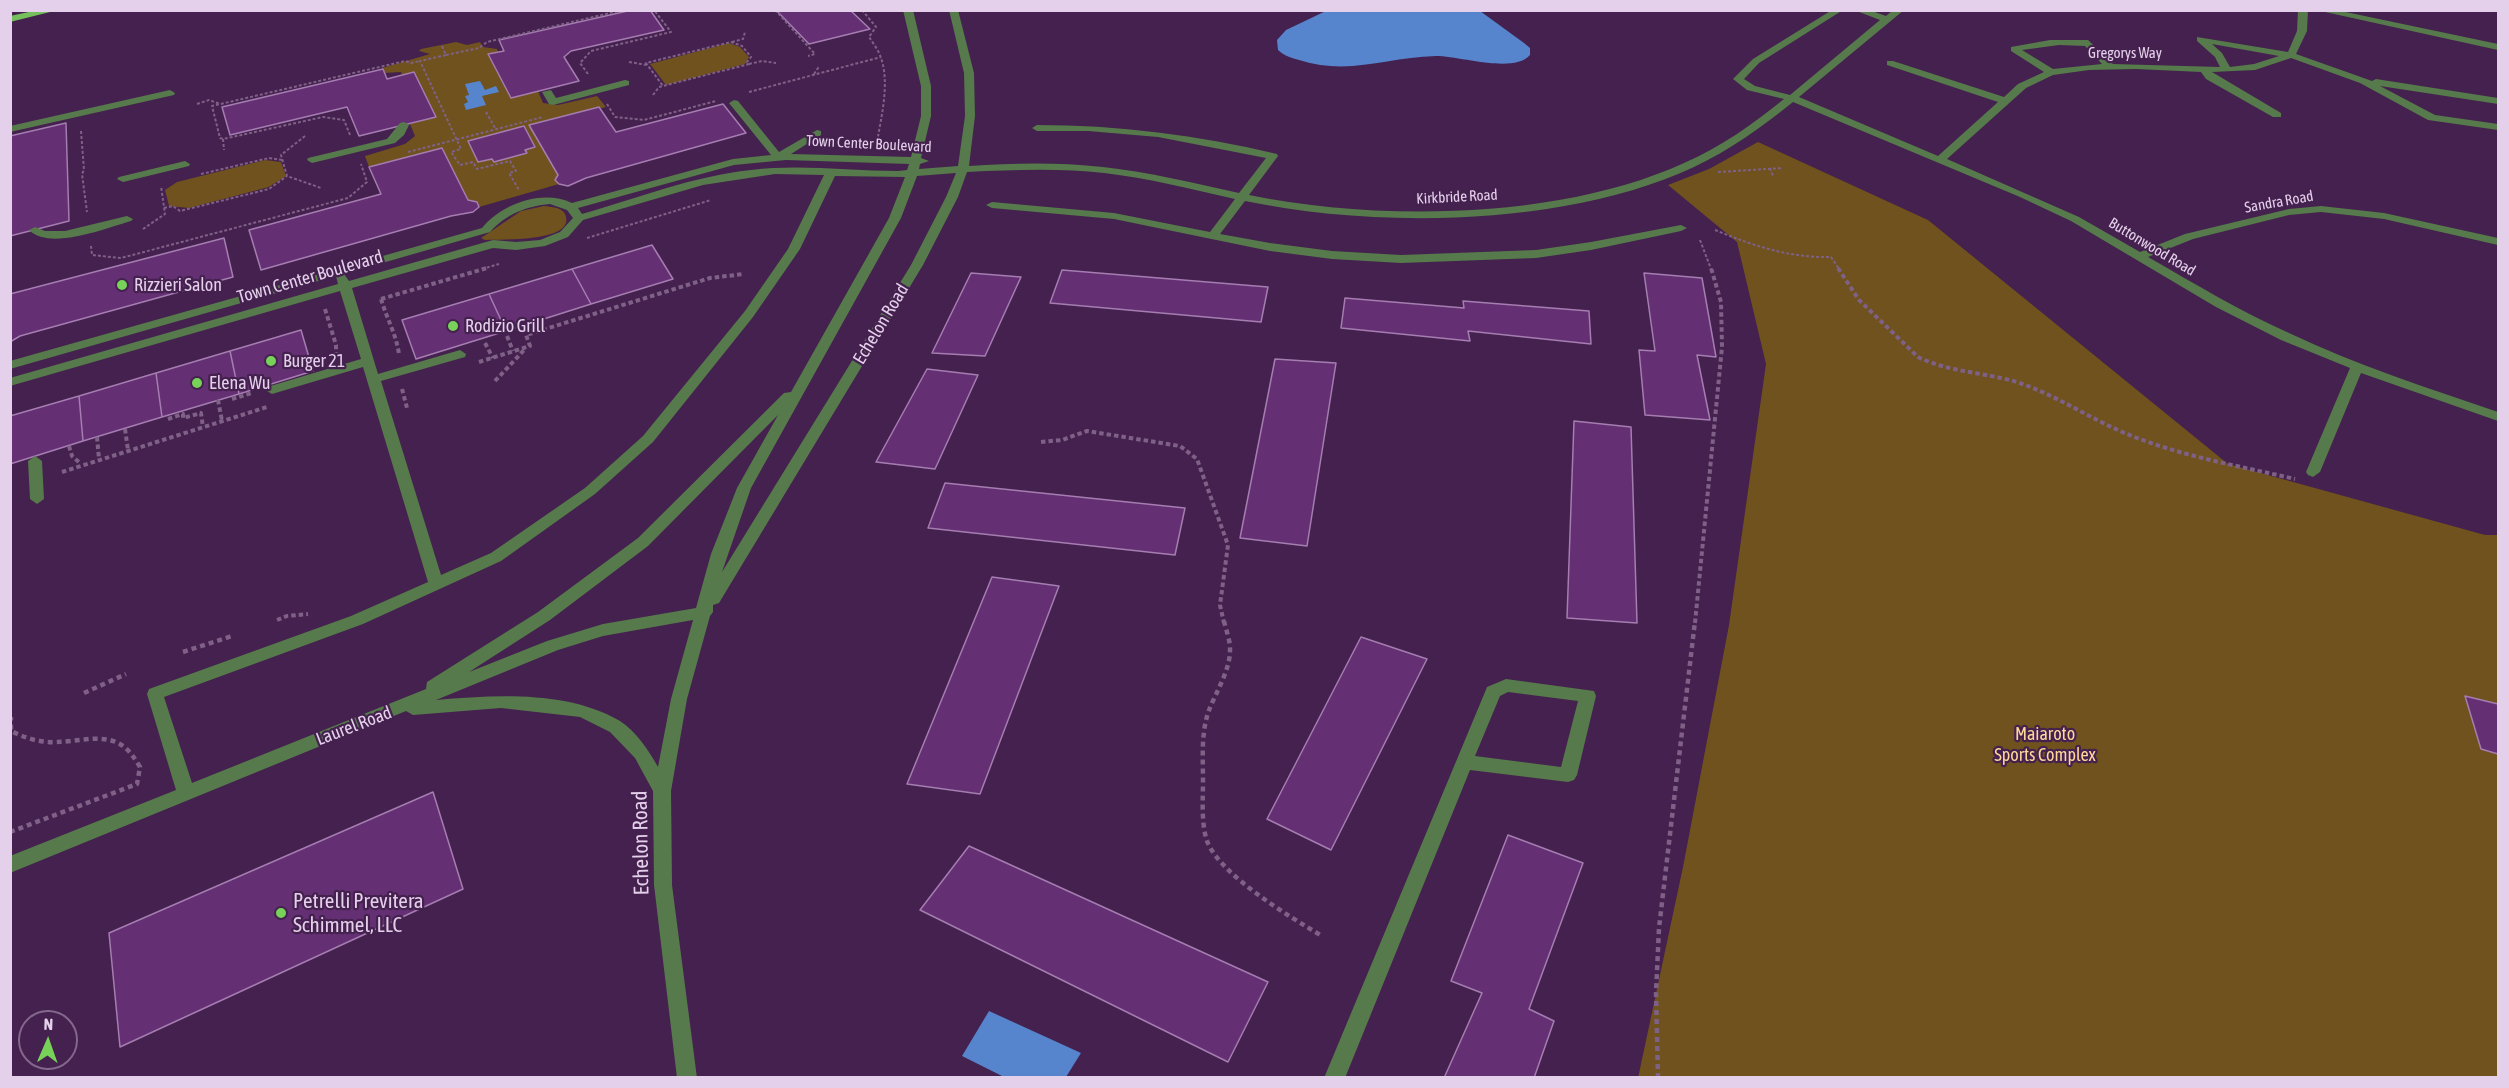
<!DOCTYPE html>
<style>
body{margin:0}
#map{position:relative;width:2509px;height:1088px;overflow:hidden;background:#44214e;font-family:"Asap Condensed",sans-serif}
canvas{display:block}
.frame{position:absolute;inset:0;border:12px solid #e5d0eb;pointer-events:none}
.north{position:absolute;left:18px;top:1010px;width:60px;height:60px;box-sizing:border-box;background:#44214e;border:2px solid #84678d;border-radius:50%;rotate:2deg;font-size:16px;font-weight:700;line-height:24px;text-align:center;color:#e5d0eb}
.north::after{content:'';display:block;margin:auto;width:21px;height:27px;background:#78d259;clip-path:polygon(50% 0,100% 100%,50% 72%,0 100%)}
</style>
<div id="map">
<canvas width="2509" height="1088"></canvas>
<div class="frame"></div>
<div class="north">N</div>
</div>
<script>
const ctx = document.querySelector('canvas').getContext('2d');
ctx.lineJoin = 'round';
function paint(path, color) { ctx.fillStyle = color; ctx.fill(path, 'evenodd'); }
function stroke(path, color, width, dash) { ctx.strokeStyle = color; ctx.lineWidth = width; ctx.lineCap = dash ? 'butt' : 'round'; ctx.setLineDash(dash || []); ctx.stroke(path); }
function drawText(font, color, halo, rows, align = 'center') {
  ctx.font = font + ' "Asap Condensed",sans-serif'; ctx.lineWidth = 4.5; ctx.setLineDash([]); ctx.textBaseline = 'middle'; ctx.strokeStyle = halo; ctx.fillStyle = color; for (const [text, x, y, turn = 0] of rows) {
    ctx.save(); ctx.translate(x, y); ctx.rotate((+turn || 0) * Math.PI / 180); ctx.textAlign = isNaN(turn) ? turn : align; if (halo) ctx.strokeText(text, 0, 0); ctx.fillText(text, 0, 0); ctx.restore();
  }
}
paint(new Path2D(`
 M456 42 467 45 480 42 483 47 497 49 498 52 488 55 511 98 538 91 543 103 558 105 597 96 606 107 530 126 558 175 555 180 559 184 479 207 477 202 468 200 442 148 369 167 365 156 405 144 415 136 410 124 435 117 414 73 402 75 401 72 385 73 382 68 430 54 419 51 421 49Z
 M729 43 740 47 749 57 745 64 666 85 650 64Z
 M1758 142 1928 220 2228 464 2485 535H2498V1077L1638 1078 1683 867 1729 625 1766 364 1737 242 1668 185 1709 169Z
 M265 160 281 162 286 176 269 187 189 208 169 206 165 190 177 182Z
 M544 206C551 207 562 207 565 214 578 243 497 239 485 240L481 238 521 211Z`), '#6f521d');
paint(new Path2D(`
 M1328 10 1480 11 1524 43 1530 48V55C1513 74 1461 56 1436 56 1387 57 1349 76 1299 60 1292 58 1284 56 1278 50L1277 40 1286 30Z
 M480 81 485 90 496 86 499 92 482 96 486 105 466 110 464 104 468 102 465 96 469 95 465 84Z
 M989 1011 1081 1053 1066 1077H1004L962 1056Z`), '#5685cd');
const building = new Path2D(`
 M632 10H650L664 30 571 51 564 57 579 81 511 98 488 54 504 51 499 40Z
 M776 10H850L870 29 809 44Z
 M383 69 387 79 414 72 436 117 359 136 347 107 230 135 222 107Z
 M723 104 746 133 586 178 568 186 559 184 555 180 558 175 529 125 599 107 616 132Z
 M66 123 69 221 10 236V136Z
 M524 126 535 147 525 150 527 153 494 162 492 159 478 162 468 141Z
 M442 148 468 200 477 202 479 207 473 212 451 216 261 270 249 230 381 194 369 167Z
 M224 238 233 277 20 336 10 342V294Z
 M652 245 673 279 591 304 572 269Z
 M572 269 591 304 506 331 489 294Z
 M1062 270 1268 287 1261 322 1050 303Z
 M971 273 1021 277 985 356 932 353Z
 M1644 273 1702 278 1716 357 1697 355 1710 420 1645 415 1639 350 1655 351Z
 M489 294 506 331 416 359 402 320Z
 M1345 298 1464 308 1463 301 1589 311 1591 344 1468 331 1470 341 1341 328Z
 M301 330 313 371 239 394 230 351Z
 M230 351 239 394 162 417 156 373Z
 M1275 359 1336 363 1307 546 1240 538Z
 M927 369 978 375 935 469 876 462Z
 M156 373 162 417 83 441 79 396Z
 M79 396 83 441 10 464V416Z
 M1574 421 1631 427 1637 623 1567 618Z
 M945 483 1185 508 1175 555 928 528Z
 M992 577 1059 586 980 794 907 784Z
 M1361 637 1427 659 1331 850 1267 819Z
 M2465 696 2498 704V754L2481 749Z
 M433 792 463 889 120 1047 109 933Z
 M1508 835 1583 863 1529 1009 1554 1021 1534 1078H1444L1482 993 1451 981Z
 M969 846 1268 982 1228 1062 920 910Z`);
paint(building, '#643073');
stroke(building, '#a57db1', 1.5);
stroke(new Path2D(`
 M775 10 815 54 808 56
 M862 10 876 27 869 37C873 43 879 51 881 58 890 84 881 117 877 143
 M731 42 742 46 751 57 747 62 749 64 663 86 646 63Z
 M732 42 743 39 745 32
 M442 46 446 55 420 61 461 149 451 152 460 165 473 162 477 169 510 161 516 171 509 173 519 190
 M446 55 479 48 487 42 623 10
 M629 62 647 65
 M749 64 762 61 776 63
 M588 74 580 63 591 51 671 32 654 10
 M814 74 818 68 816 66
 M749 92 881 57
 M653 95 659 87 663 86
 M197 104 209 100 220 104
 M607 104 615 117 644 120 716 101
 M486 112 495 128
 M81 131 84 170 82 174 87 212
 M350 135 344 120 323 117 223 139 220 138 212 106 405 61 411 63 420 61
 M305 136 281 155 287 176 321 188
 M223 139 224 150
 M408 152 543 117
 M1770 168 1773 176
 M1718 172 1783 168
 M201 174 269 158 282 160
 M164 208 173 206 180 211 269 189 287 176
 M143 229 165 214 161 186
 M1715 230C1754 246 1789 258 1831 257L1839 269
 M587 238 711 200
 M1700 240 1711 269
 M91 246 92 255 121 258 348 198 367 182 361 164
 M482 269 499 264`), '#7f6187', 2, [3, 2]);
stroke(new Path2D(`
 M1838 268 1859 300 1918 357C1952 374 1993 372 2028 386 2062 399 2093 420 2127 434 2180 456 2239 466 2295 479
 M381 299 487 268
 M381 299C387 319 396 334 399 354
 M325 309 336 345V353
 M507 336 513 351
 M485 343 493 358
 M479 362 530 346 526 335 710 278 744 274
 M495 381 525 349
 M402 389 407 408
 M232 399 252 393
 M218 400 222 421
 M168 419 183 414V418L201 413 203 427
 M125 429 128 450
 M97 437 99 459
 M1041 442 1062 440 1087 431 1180 446 1197 459 1228 545 1220 605 1224 623
 M69 446 72 456 81 464
 M62 472 267 407
 M277 620 287 616 308 614
 M1695 623 1722 347 1721 302 1711 268`), '#7f6187', 4, [4.5, 3]);
stroke(new Path2D(`
 M1224 621C1226 630 1230 640 1230 648 1231 670 1215 693 1208 713 1201 735 1203 758 1203 781 1203 800 1201 823 1207 841 1220 875 1290 917 1322 936
 M183 652 232 636
 M84 693 126 674
 M10 832 137 784 140 767C134 757 128 748 118 743 100 734 76 742 57 742 40 743 25 738 11 731V717
 M1658 1078 1656 993 1659 928 1695 621`), '#7f6187', 4.5, [5, 4]);
paint(new Path2D(`
 M903 10H913L931 86V116L921 158 929 161 920 164 919 169 958 166 965 116 964 73 949 10H958L974 73 975 116 969 166C1013 163 1058 162 1103 167 1149 172 1194 183 1239 193L1266 158 1158 137 1088 131H1037L1032 128 1037 125C1118 125 1198 135 1277 154L1278 156 1249 195C1380 222 1562 219 1684 163 1721 147 1753 124 1784 99L1747 90 1733 79 1753 59 1832 10H1843L1759 63 1744 79 1755 86 1790 95 1880 20 1854 10H1869L1886 16 1893 10H1904L1799 97 1938 156 1998 102 1887 65V61H1893L2004 97 2018 84 2044 72 2011 51V47L2050 40H2088L2113 64 2220 67 2215 57 2197 41V37L2288 52 2297 31 2298 10H2308L2307 31 2296 54 2372 81 2376 79 2498 98V104L2380 86 2435 115 2498 124V130L2428 120 2360 83 2291 58 2255 70 2212 72 2281 113V117H2273L2206 79 2201 72 2136 69 2089 70 2053 75 2026 88 1947 159 2079 217 2140 252 2185 234 2289 209 2321 206 2384 213 2498 238V245L2384 219 2321 212 2289 215 2193 239 2148 257C2195 284 2240 311 2289 333 2356 365 2428 388 2498 412V421L2361 373 2320 472 2313 477 2308 475 2306 472 2350 368 2281 340 2216 307 2071 221 2020 197 1793 102C1762 127 1730 150 1694 167 1568 226 1379 229 1245 201L1220 234 1270 243 1332 251 1401 255 1536 250 1591 242 1681 225 1687 228 1681 231 1591 250 1536 258 1401 263 1332 259 1270 251 1114 219 992 208 986 205 992 202 1114 213 1210 232 1235 199C1191 189 1148 178 1104 173 1059 168 1013 170 967 172L958 197 923 265 719 603 713 605V612L710 616 687 699 671 791 672 885 697 1078H677L654 885 653 791 635 758 610 732 580 717 501 708 413 715 406 711 10 873V856L176 790 147 694 149 689 351 616 428 582 363 367 272 394 265 390 267 387 361 359 340 291 10 386V378L338 284 336 276 10 369V361L482 228C502 204 542 189 572 203L733 159 771 155 729 103 734 100 738 101 779 152 817 130 821 131V135L791 154 911 157 921 116V86ZM2212 44 2279 56 2254 64 2230 67 2222 53ZM2059 45 2085 46 2102 64 2053 69 2022 50ZM786 160 909 164 907 170 898 171C849 171 800 164 751 170 693 176 638 198 582 214L578 208 734 165ZM956 173 946 197 911 265 722 572 751 488 901 218 917 176ZM775 174 824 175 788 249 745 311 643 436 585 488 491 553 441 575 381 381 465 357 466 354 460 350 378 374 352 288 493 248 516 250 545 246 568 237 583 220 703 185ZM835 176 905 177 889 218 791 392 784 393 638 538 538 612 427 682 426 689 192 783 164 697 363 624 501 561 595 494 653 442 753 317 800 249ZM550 204 567 210 573 218 560 232 540 240 516 242 493 240 349 281 344 274 490 232C506 214 527 206 550 204ZM778 415 737 488 711 554 696 608 603 624 547 641 469 672 550 620 648 546ZM693 620 671 699 658 767C649 751 636 731 620 721 567 690 495 695 436 700L558 650 603 636Z
 M2316 10H2336L2498 44V50Z
 M625 80 629 81V85L553 105 549 104 542 92 551 90 556 98Z
 M170 90 175 93 174 95 10 132V126Z
 M404 122 409 125 404 135 395 143 312 163 307 160 308 158 387 139 400 123Z
 M185 161 190 164 189 166 123 182 117 179 119 177Z
 M127 216 133 219 131 221C106 228 50 251 29 230L35 227 45 231H65Z
 M35 456 42 461 44 499 37 504 30 499 28 461Z
 M1506 679 1594 691 1596 696 1577 775 1574 780 1568 782 1470 770 1345 1078H1324L1485 692 1487 687ZM1508 692 1578 701 1561 767 1475 756 1500 696Z`), '#567a4b');
paint(new Path2D(`
 M38 10H58L10 22V16Z`), '#75c05c');
for (const [x, y, r, color] of [
 [122,285,6,"#78d259"],
 [453,326,6,"#78d259"],
 [271,361,6,"#78d259"],
 [197,383,6,"#78d259"],
 [281,913,6,"#78d259"]
]) { const dot = new Path2D(); dot.arc(x, y, r, 0, 2 * Math.PI); ctx.fillStyle = color; ctx.fill(dot); stroke(dot, '#44214e', 2); }
drawText('15px', '#e5d0eb', '#44214e', [
 ["Gregorys Way",2125,53],
 ["Town Center Boulevard",869,144,3],
 ["Kirkbride Road",1457,197,-3],
 ["Sandra Road",2279,202,-10],
 ["Buttonwood Road",2152,247,31]
]);
drawText('18px', '#e5d0eb', '#44214e', [
 ["Town Center Boulevard",310,277,-16],
 ["Echelon Road",881,324,-59],
 ["Laurel Road",354,726,-21]
]);
drawText('18px', '#e5d0eb', '#44214e', [
 ["Rizzieri Salon",134,285],
 ["Rodizio Grill",465,326],
 ["Burger 21",283,361],
 ["Elena Wu",209,383]
], 'left');
drawText('18px', '#ffd799', '#44214e', [
 ["Maiaroto",2045,734],
 ["Sports Complex",2045,755]
]);
drawText('21px', '#e5d0eb', '#44214e', [
 ["Echelon Road",641,843,-91]
]);
drawText('21px', '#e5d0eb', '#44214e', [
 ["Petrelli Previtera",293,901],
 ["Schimmel, LLC",293,925]
], 'left');
</script>
